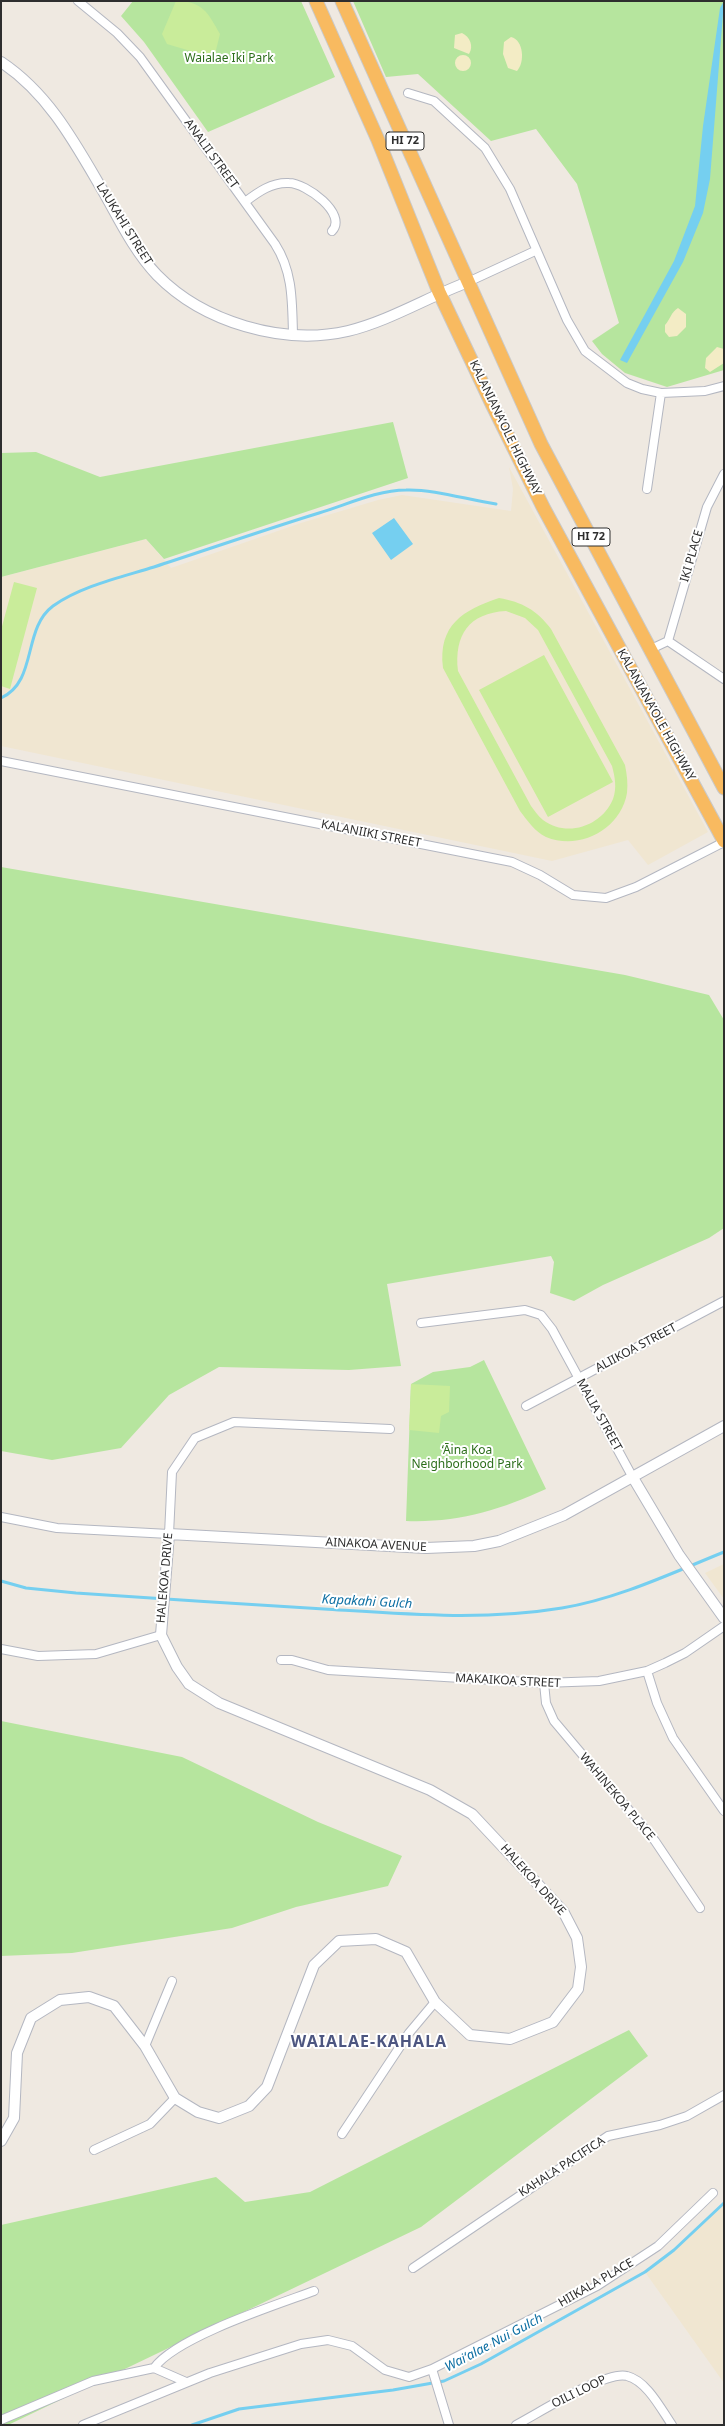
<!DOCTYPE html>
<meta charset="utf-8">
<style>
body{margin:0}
#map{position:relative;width:725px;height:2426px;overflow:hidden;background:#efe9e1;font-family:"Noto Sans",sans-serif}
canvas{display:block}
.frame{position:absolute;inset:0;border:2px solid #2e2e2e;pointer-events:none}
</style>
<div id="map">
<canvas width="725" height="2426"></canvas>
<div class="frame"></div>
</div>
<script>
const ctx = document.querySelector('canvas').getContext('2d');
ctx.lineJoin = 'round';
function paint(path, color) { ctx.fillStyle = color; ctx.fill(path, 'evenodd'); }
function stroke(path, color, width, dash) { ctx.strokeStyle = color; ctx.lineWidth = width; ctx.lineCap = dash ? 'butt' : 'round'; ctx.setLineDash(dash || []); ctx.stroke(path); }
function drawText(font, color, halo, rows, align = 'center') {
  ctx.font = font + ' "Noto Sans",sans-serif'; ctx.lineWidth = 4; ctx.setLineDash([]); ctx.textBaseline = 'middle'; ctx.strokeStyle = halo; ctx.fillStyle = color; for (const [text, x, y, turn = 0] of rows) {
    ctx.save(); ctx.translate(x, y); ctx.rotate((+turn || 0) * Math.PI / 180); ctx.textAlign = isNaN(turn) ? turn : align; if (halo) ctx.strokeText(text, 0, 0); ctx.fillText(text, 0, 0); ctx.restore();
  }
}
paint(new Path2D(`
 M509 467 708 832 648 865 628 840 552 861 1 746V577L146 539 171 568 301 523 378 500 402 495 511 511 513 489Z
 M724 1564V1599L705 1573Z
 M724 2203V2383L645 2272 674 2250Z`), '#f0e6d1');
paint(new Path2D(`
 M133 1H301L335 77 208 132 144 42 121 16Z
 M353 1H724V370L667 387 625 373 602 354 592 341 619 323 577 184 536 129 491 141 418 74 386 77Z
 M393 422 408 478 164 559 146 539 1 577V453L36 452 100 477Z
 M1 867 625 975 709 995 724 1020V1228L709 1238 603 1285 574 1301 550 1293 554 1262 551 1256 387 1284 401 1366 349 1370 219 1367 169 1395 121 1448 52 1460 1 1451Z
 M484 1360 546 1489C500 1510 457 1523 406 1521L411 1384 433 1372 470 1367Z
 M1 1721 182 1757 318 1822 402 1856 388 1886 296 1907 232 1928 72 1953 1 1956Z
 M629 2030 648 2056 421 2227 8 2425H1V2225L216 2177 245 2202 310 2192Z`), '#b6e59e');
paint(new Path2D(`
 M462 33C470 37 474 46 469 54L454 48 455 35Z
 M511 37C524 40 525 63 517 71L508 68 503 54 504 42Z
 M455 63a8 8 0 1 1 16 0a8 8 0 1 1-16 0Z
 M678 308 686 314V327L677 336 669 337 665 332V325C670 320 671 312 678 308Z
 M717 347 724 349V363L710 372 705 368 706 358Z`), '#f3ecc5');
paint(new Path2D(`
 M176 1C203 1 208 13 220 34L214 58 167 44 162 34Z
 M14 582 37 588 10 689 1 686V630Z
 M499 598C522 602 537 610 551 629L625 765C627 775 628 783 627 793 621 829 580 851 546 837 535 832 527 820 520 811L443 668C438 625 463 610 499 598ZM506 611 525 618 538 630 612 766C615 777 617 788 613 799 602 826 567 838 543 820 538 816 534 810 531 806L458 671C454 635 469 613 506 611Z
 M544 655 613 782 548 817 479 690Z
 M411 1384 450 1386 449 1412 441 1416 439 1433 409 1430Z`), '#c9ec9a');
paint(new Path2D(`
 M724 1 710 179 703 213 683 262 627 363 620 360 674 261 695 206 703 126 720 8Z
 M394 518 413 544 391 560 372 533Z`), '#75cff0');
stroke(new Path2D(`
 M1 698C38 681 22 629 53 606 81 586 122 577 154 567 209 549 264 530 319 513 346 505 377 490 406 490 434 489 468 500 496 504
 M1 1581 26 1588 76 1593C159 1599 241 1604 324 1609 403 1614 483 1621 562 1608 617 1599 672 1573 724 1552
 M192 2425 239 2409 393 2390 444 2381 481 2364 645 2272 674 2250 724 2203`), '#75cff0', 3);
const minor = new Path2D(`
 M78 1 117 33 140 57 275 244C293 272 292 301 293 334
 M408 93 434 101 485 148 510 189 567 320 585 351 627 383 642 389 661 393 684 392 705 391 724 386
 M245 202C258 192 272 182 289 183 306 183 348 214 332 231
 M468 282 535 251
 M647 489 661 393
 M668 641 724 679
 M651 649 668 641 707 507 724 474
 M1 761 512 862 540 875 573 895 606 898 636 887 724 842
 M421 1323 525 1310 541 1315 552 1329 632 1476
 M526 1406 724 1301
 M1 1517 57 1528 169 1534 172 1472 195 1438 234 1422 390 1429
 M1 1649 38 1656 96 1654 161 1635
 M281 1660H292L328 1670 544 1683 599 1681 647 1671 665 1663 685 1653 724 1626
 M647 1671 657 1703 673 1738 724 1811
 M544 1683 546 1703 554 1721 655 1841 700 1908
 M145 2046 172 1981
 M342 2134 409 2033 435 2002
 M94 2150 150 2124 175 2098
 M413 2268 608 2136 660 2125 687 2116 724 2095
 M154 2368 186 2382
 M1 2420 93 2381 154 2368C176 2337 276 2305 314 2291
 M83 2425 210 2373 301 2344 328 2340 352 2346 385 2370 409 2377 432 2369
 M449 2425 432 2369 597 2286 658 2246 713 2193
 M516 2425C537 2414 606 2370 627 2376 647 2381 661 2409 672 2425`);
const tertiary = new Path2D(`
 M1 62C49 94 75 143 103 191 119 219 134 251 157 275 203 322 283 346 348 331 389 321 428 297 468 282
 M632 1476 679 1555 724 1618
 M1 2141 14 2118 17 2053 31 2018 60 2000 89 1997 114 2006 145 2046 175 2098 198 2112 219 2118 249 2106 267 2087 314 1965 339 1941 376 1939 406 1952 435 2002 470 2035 510 2039 553 2022 578 1989 581 1967 577 1938 563 1911 472 1814 430 1790 219 1703 189 1684 177 1667 161 1635 169 1534 426 1548 474 1546 499 1541 564 1515 724 1426`);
const trunk = new Path2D(`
 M316 1 378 140 439 292 492 404 543 507 724 841
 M342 1 541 444 724 788`);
stroke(minor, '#b4b7c1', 10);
stroke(tertiary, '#b4b7c1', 12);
stroke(trunk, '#c9c9c9', 15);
stroke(minor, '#fff', 8);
stroke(tertiary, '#fff', 10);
stroke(trunk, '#f8ba60', 13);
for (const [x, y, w] of [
 [405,141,38],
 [591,537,38]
]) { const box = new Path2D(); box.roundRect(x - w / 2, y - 9, w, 18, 3); ctx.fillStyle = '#fff'; ctx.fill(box); stroke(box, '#2e2e2e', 1); }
drawText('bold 11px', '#2e2e2e', null, [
 ["HI 72",405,141],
 ["HI 72",591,537]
]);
drawText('12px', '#2c6e1b', '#fff', [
 ["Waialae Iki Park",229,59],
 ["‘Āina Koa",467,1451],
 ["Neighborhood Park",467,1465]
]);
drawText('12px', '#2e2e2e', '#fff', [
 ["ANALII STREET",211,154,54],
 ["LAUKAHI STREET",124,224,58],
 ["KALANIANA’OLE HIGHWAY",505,428,64],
 ["IKI PLACE",692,556,-74],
 ["KALANIANA’OLE HIGHWAY",656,715,61],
 ["KALANIIKI STREET",371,834,11],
 ["ALIIKOA STREET",636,1348,-28],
 ["MALIA STREET",599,1415,61],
 ["AINAKOA AVENUE",376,1545,3],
 ["HALEKOA DRIVE",165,1578,-85],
 ["MAKAIKOA STREET",508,1681,3],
 ["WAHINEKOA PLACE",617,1797,50],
 ["HALEKOA DRIVE",533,1880,48],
 ["KAHALA PACIFICA",562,2167,-33],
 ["HIIKALA PLACE",596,2283,-30],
 ["OILI LOOP",579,2392,-26]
]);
drawText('italic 13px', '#0d6fa3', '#fff', [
 ["Kapakahi Gulch",367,1602,3],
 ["Waiʻalae Nui Gulch",494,2343,-28]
]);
ctx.letterSpacing = '1px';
drawText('bold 16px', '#4d5680', '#fff', [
 ["WAIALAE-KAHALA",369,2042]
]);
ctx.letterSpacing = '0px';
</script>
